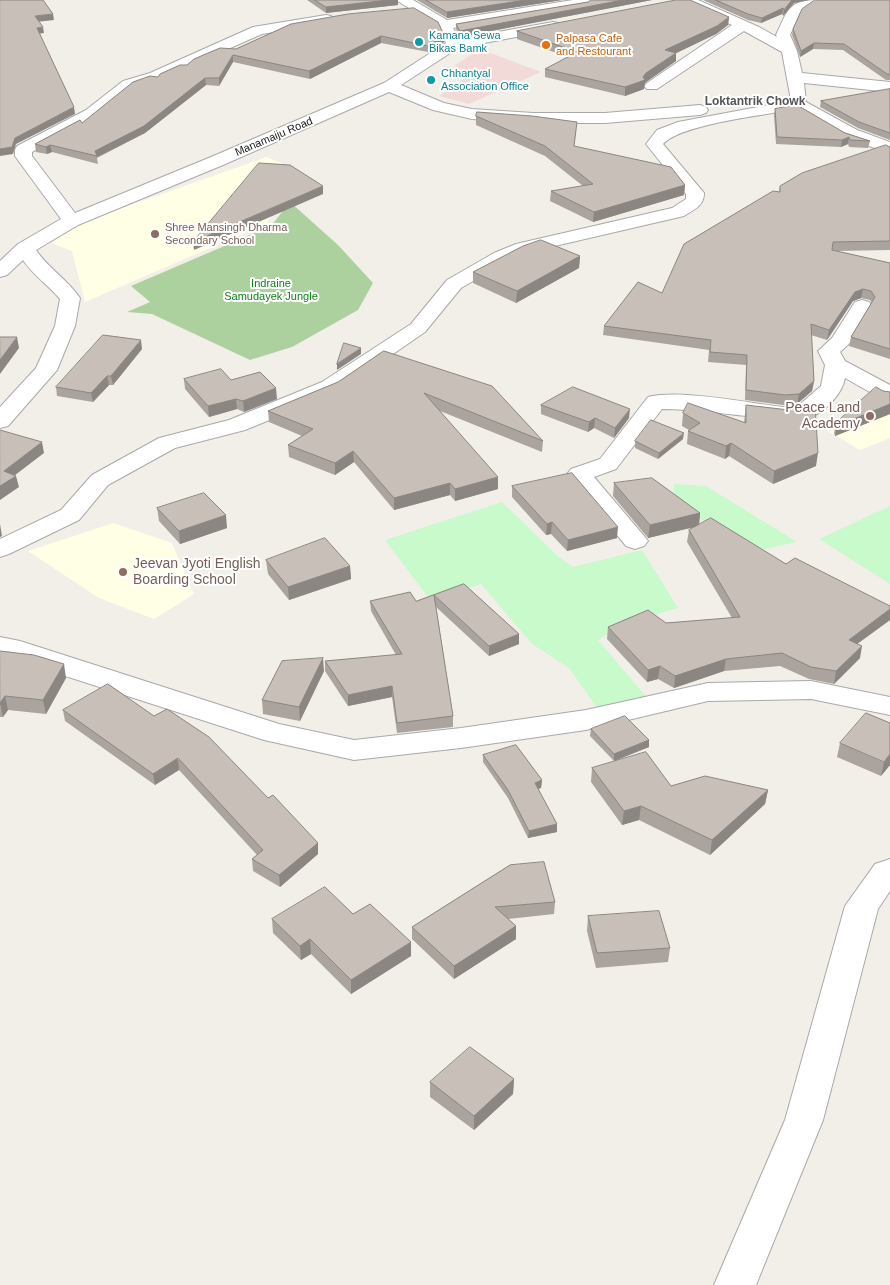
<!DOCTYPE html>
<style>
body{margin:0}
canvas{display:block;background:#f2efe9}
</style>
<canvas width="890" height="1285"></canvas>
<script>
const ctx = document.querySelector('canvas').getContext('2d');
ctx.lineJoin = 'round';
function paint(path, color) { ctx.fillStyle = color; ctx.fill(path, 'evenodd'); }
function stroke(path, color, width, dash) { ctx.strokeStyle = color; ctx.lineWidth = width; ctx.lineCap = dash ? 'butt' : 'round'; ctx.setLineDash(dash || []); ctx.stroke(path); }
function drawText(font, color, halo, rows, align = 'center') {
  ctx.font = font + ' Helvetica,sans-serif'; ctx.lineWidth = 4; ctx.setLineDash([]); ctx.textBaseline = 'middle'; ctx.strokeStyle = halo; ctx.fillStyle = color; for (const [text, x, y, turn = 0] of rows) {
    ctx.save(); ctx.translate(x, y); ctx.rotate((+turn || 0) * Math.PI / 180); ctx.textAlign = isNaN(turn) ? turn : align; if (halo) ctx.strokeText(text, 0, 0); ctx.fillText(text, 0, 0); ctx.restore();
  }
}
paint(new Path2D(`
 M480 49 541 72 469 104 439 96 472 73 454 66Z`), '#f2dad9');
paint(new Path2D(`
 M267 157 301 172 266 224 85 302 72 251 51 243 88 220Z
 M885 402 890 404V438L860 450 821 427Z
 M113 523 172 543 194 594 154 619 99 598 28 551Z`), '#ffffe5');
paint(new Path2D(`
 M290 202 338 245 373 283 358 310 292 347 250 360 152 314 127 312 150 302 131 286 271 226Z`), '#add19e');
paint(new Path2D(`
 M674 484 706 486 797 542 756 551 674 504Z
 M502 502 559 557 573 567 642 550 678 608 623 624 598 640 649 700 603 716 569 668 532 644 481 584 431 601 385 540Z
 M890 506V584L819 539Z`), '#c8facc');
const street = new Path2D(`
 M396 0H413L447 20 573 0H605L598 4 453 28 459 39 553 22 558 23 560 26 558 29 553 30 458 48 401 85 444 103 472 109 533 113H605L700 105 706 107 708 110 706 113 700 115 605 123H533L472 119 433 110 389 92 223 165 78 225 36 250C48 268 67 279 80 298L75 326 57 370 8 426 0 428V407L36 368 55 326 60 299C48 285 33 275 23 260L7 275 0 277V261L18 244 61 219 15 156V150L17 146 86 110 123 81 150 73 253 27 326 15 331 16 333 19 331 22 262 34 160 79 133 87 98 116 32 152V156L75 213 211 157 384 83 446 43 439 27Z
 M680 0H698L759 27 777 37 776 35C788 10 788 0 819 0L800 13 790 35 797 51 802 73 890 82V92L804 83 806 102 857 130 890 142V153L845 138 796 109C766 115 681 124 663 144L704 193C704 206 695 209 684 216L529 252 508 261 461 288 425 332 338 392 245 430 175 448 108 485 79 520 9 554 0 557V539L61 510 92 475 159 438 229 420 322 382 411 324 447 280 494 253 516 244 672 208 686 199V194L646 144 657 130 678 122 790 101V95L782 52 744 31 657 89H647L644 86 647 83 732 25 682 3Z
 M862 300 869 302 872 306 851 342 840 352 845 361 890 385V401L882 399 845 378C842 394 826 411 811 417 791 425 767 419 746 416 718 413 691 409 662 409L616 469 594 477 644 536 648 541 644 546 635 549 626 546 567 474 571 469 600 459 648 397C681 389 747 403 783 407L798 406 821 386 825 365 818 351 832 338 855 302Z
 M0 637 20 641 279 724 354 740 461 728 586 710 708 683 811 681 890 697V715L811 699 708 701 586 730 461 748 354 760 264 740 0 655Z
 M890 859V891L878 909 823 1120 756 1285H714L785 1120 845 906 875 864Z`);
stroke(street, '#a9a9a9', 2);
paint(street, '#fff');
paint(new Path2D(`
 M307 0H398V5L326 13Z
 M417 0H562L447 18Z
 M591 0H652L460 37 456 29V24L588 2Z
 M703 0H809L794 3 783 16 782 14 761 23 748 20Z
 M890 0V80H886L843 50 813 49 800 57 792 35 793 29Z
 M729 17 728 25 716 34 676 53V61L646 82 645 83 644 89 625 96 545 77V69L568 57 517 39V31Z
 M291 24 444 42 428 52 381 43 310 79 233 62 219 86 206 85 145 133 97 158 98 164 52 152 47 154 36 152 35 144 82 123 158 77 187 65 236 49Z
 M890 89V140L858 128 820 107 821 101Z
 M775 109 870 141 868 148 849 147 848 144 841 147 776 144 774 115Z
 M476 116 576 131 574 146 685 185 684 195 593 222 550 201 551 191 583 186 545 156 476 125Z
 M890 147V250L836 251 890 263V359L849 346 851 337 872 303 870 300 861 298 853 301 827 340 811 335 814 381 812 391 797 404 783 405 745 400 746 365 708 362 709 350 603 335 604 326 662 293 779 192 780 186Z
 M580 256 579 268 516 303 473 283V272Z
 M142 349 113 385H109L93 402 57 396 56 387Z
 M384 351 543 441 542 452 440 411 498 489 455 501 450 495 394 510 354 462 335 475 289 457 288 445 302 436 269 422 268 411 338 382Z
 M184 379 231 380 277 399 244 412 237 409 209 417 185 389Z
 M883 391 890 392V414L835 436 834 433 836 423Z
 M541 405 629 418 614 438 594 428 588 432 541 414Z
 M746 405 816 466 773 484 729 456 725 459 687 444 688 431 689 430 682 426 683 413 744 423Z
 M683 439 658 459 635 448V441Z
 M614 483 700 513 699 524 786 564 890 620 857 644 860 658 834 684 809 679 780 666 724 671 674 688 658 679 647 682 607 639 608 627 666 623 732 618 687 542 689 530 693 527 648 538 613 496Z
 M512 486 617 538 567 551 551 534 546 535 512 497Z
 M157 508 227 528 180 544 159 521Z
 M266 560 350 566 351 579 289 600 268 574Z
 M464 584 519 634V644L489 656 436 607 453 716V727L397 733 392 697 348 706 325 671V661L396 655 371 611 370 601H416Z
 M0 651 66 678 46 714 8 710 3 717H0Z
 M324 671 300 721 263 714 262 700Z
 M63 710 268 798 318 843V854L280 887 253 871 252 859 257 855 179 770 155 785 65 721Z
 M591 729 649 740V747L614 761 590 736Z
 M840 743 890 765 881 776 837 757Z
 M483 755 542 780 541 788 538 789 557 832 528 838 508 798 483 762Z
 M592 768 671 786 768 790 765 804 710 855 639 820 622 825 591 782Z
 M510 865 555 902 554 914 508 919 516 926V939L454 979 412 939V927Z
 M353 914 411 956 351 994 311 954 301 960 273 933 272 919Z
 M588 916 670 948 668 962 596 968 587 931Z
 M514 1079 513 1094 474 1130 430 1097V1082Z`), '#aba49e');
paint(new Path2D(`
 M389 0H398V5L326 13V7Z
 M526 0H562L447 18V12Z
 M623 0H652L460 37V31Z
 M792 0H809L794 3 783 16 784 10Z
 M783 8 782 14 761 23 762 18Z
 M53 14 54 20 36 22 35 16Z
 M729 17 728 25 716 34 664 59 665 50Z
 M43 27 44 33 38 34 37 28Z
 M444 35V42L428 52V46Z
 M381 36V43L310 79 309 71Z
 M814 43 813 49 800 57 801 51Z
 M676 53V61L646 82 645 83 644 89 625 96V87L643 77 646 73Z
 M233 55V62L219 86V78Z
 M205 78 206 85 145 133 97 157 95 151Z
 M74 107 75 114 16 144 13 154 0 156V149L15 138Z
 M849 137 848 144 841 147 842 140Z
 M50 145 52 152 47 154 46 147Z
 M685 185 684 195 593 222 594 212Z
 M323 186V194L194 250 193 242Z
 M580 256 579 268 516 303 517 291Z
 M863 289 861 298 853 301 827 340 829 330 855 292Z
 M17 337 19 348 0 374V360Z
 M141 340 142 349 113 385 111 376Z
 M361 348V354L337 370V364Z
 M107 376 109 385 93 402 91 393Z
 M814 381 812 391 797 404 799 394Z
 M276 388 277 399 244 412 243 401Z
 M236 399 237 409 209 417 208 406Z
 M890 404V414L835 436 837 426Z
 M630 409 629 418 614 438 615 428Z
 M595 418 594 428 588 432 589 422Z
 M684 433 683 439 658 459 659 453Z
 M42 442 44 453 6 482 16 476 19 487 0 500V486L4 471Z
 M731 443 729 456 725 459 726 446Z
 M353 451 354 462 335 475V463Z
 M818 453 816 466 773 484 774 471Z
 M498 477V489L455 501V489Z
 M450 483V495L394 510V498Z
 M700 513 699 526 648 538 650 525Z
 M226 515 227 528 180 544 179 531Z
 M552 522 551 534 546 535 547 524Z
 M0 524 2 536 0 537Z
 M618 527 617 538 567 551 568 540Z
 M350 566 351 579 289 600 288 587Z
 M890 609V620L846 652 849 640Z
 M519 634V644L489 656V646Z
 M862 646 860 658 834 684 836 671Z
 M323 658 324 671 300 721 299 707Z
 M726 659 724 671 674 688 675 676Z
 M64 664 66 678 46 714 43 700Z
 M660 666 658 679 647 682 648 670Z
 M392 686V697L348 706V695Z
 M5 696 8 710 3 717 0 703Z
 M649 740V747L614 761V754Z
 M890 754V765L881 776 884 762Z
 M178 758 179 770 155 785 153 774Z
 M542 780 541 788 535 790V783Z
 M768 790 765 804 710 855 712 840Z
 M641 806 639 820 622 825 624 811Z
 M557 824V832L528 838 529 831Z
 M318 843V854L280 887 279 875Z
 M516 926V939L454 979V966Z
 M310 939 311 954 301 960 300 946Z
 M411 942V956L351 994V980Z
 M514 1079 513 1094 474 1130V1116Z`), '#8b8681');
const building = new Path2D(`
 M0 0H43L53 14 35 16 43 27 37 28 74 107 15 138 12 147 0 149Z
 M315 0H389L326 7Z
 M426 0H526L447 12Z
 M591 0H623L460 31 456 24 588 2Z
 M676 0H690L729 17 717 26 665 50 676 53 646 73 643 77 645 80 625 87 545 69 577 52 517 31Z
 M716 0H792L784 10 783 8 762 18 748 14Z
 M815 0H890V74H887L844 44 814 43 801 51 793 29 802 9Z
 M414 8 438 22 444 35 428 46 381 36 309 71 233 55 219 78H205L144 126 95 151 97 156 50 145 46 147 35 144 80 120 82 123 133 82 150 76 158 77 160 74 180 65H187L194 59 220 48 236 49 291 24 348 14Z
 M890 89V133L859 122 821 101Z
 M797 105 845 133 870 141 850 140 849 137 842 140 777 137 775 109Z
 M477 112 532 116 577 122 574 146 671 167 685 185 594 212 551 191 593 184 545 146 476 116Z
 M886 145 890 147V241L833 242 832 250 890 263V349L851 337 875 297 871 291 863 289 855 292 829 330 811 324 814 381 799 394 785 395 746 390 747 355 710 352 711 340 604 326 638 282 662 293 684 244 773 191 780 192V186L802 173Z
 M259 163 290 165 323 186 193 242Z
 M541 240 580 256 517 291 473 272 523 246Z
 M103 335 141 340 111 376H107L91 393 56 387Z
 M0 337H17L0 360Z
 M344 343 361 348 337 364Z
 M384 351 492 386 543 441 424 393 498 477 455 489 450 483 394 498 353 451 335 463 288 445 313 429 268 411 338 382Z
 M221 369 231 380 260 372 276 388 243 401 236 399 208 406 184 379Z
 M573 387 630 409 615 428 595 418 589 422 541 405Z
 M876 387 883 391 890 392V404L837 426 836 423Z
 M688 403 746 423V405L789 410 815 405 818 453 774 471 731 443 726 446 688 431 700 423 683 413Z
 M651 420 684 433 659 453 635 441Z
 M0 430 42 442 4 471 16 476 0 486Z
 M572 473 618 527 568 540 552 522 547 524 512 486Z
 M652 478 700 513 650 525 614 483Z
 M204 493 226 515 179 531 157 508Z
 M711 518 786 564 795 558 890 606V609L849 640 862 646 836 671 811 667 782 653 726 659 675 676 660 666 648 670 608 627 648 610 666 623 740 617 689 530Z
 M325 538 350 566 288 587 266 560Z
 M464 584 519 634 489 646 434 595 453 716 397 723 392 686 348 695 325 661 402 654 370 601 410 592 416 601Z
 M0 651 34 655 64 664 43 700 5 696 0 703Z
 M323 658 299 707 262 700 282 661Z
 M108 684 154 716 167 709 209 737 268 798 273 795 318 843 279 875 252 859 263 850 178 758 153 774 63 710Z
 M866 713 890 723V754L884 762 840 743Z
 M625 716 649 740 614 754 591 729Z
 M516 745 542 780 535 783 557 824 529 831 508 790 483 755Z
 M646 752 671 786 705 776 768 790 712 840 641 806 624 811 592 768Z
 M544 862 555 902 495 907 516 926 454 966 412 927 510 865Z
 M325 887 353 914 370 904 411 942 351 980 310 939 300 946 272 919Z
 M659 911 670 948 597 953 588 916Z
 M470 1047 514 1079 474 1116 430 1082Z`);
paint(building, '#c7bfb8');
stroke(building, '#8b8681', 1);
for (const [x, y, r, color] of [
 [419,42,5,"#0f9aa8"],
 [546,45,5,"#e8710a"],
 [431,80,5,"#0f9aa8"],
 [155,234,5,"#8d6e63"],
 [870,416,5,"#8d6e63"],
 [123,572,5,"#8d6e63"]
]) { const dot = new Path2D(); dot.arc(x, y, r, 0, 2 * Math.PI); ctx.fillStyle = color; ctx.fill(dot); stroke(dot, '#fff', 2); }
drawText('11px', '#0d838f', '#fff', [
 ["Kamana Sewa",429,36],
 ["Bikas Bamk",429,49],
 ["Chhantyal",441,74],
 ["Association Office",441,87]
], 'left');
drawText('11px', '#c56008', '#fff', [
 ["Palpasa Cafe",556,39],
 ["and Restourant",556,52]
], 'left');
drawText('11px', '#222', '#fff', [
 ["Manamaiju Road",274,137,-23]
]);
drawText('11px', '#785e54', '#fff', [
 ["Shree Mansingh Dharma",165,228],
 ["Secondary School",165,241]
], 'left');
drawText('11px', '#0c8416', '#fff', [
 ["Indraine",271,284],
 ["Samudayek Jungle",271,297]
]);
drawText('bold 12px', '#555', '#fff', [
 ["Loktantrik Chowk",755,102]
]);
drawText('14px', '#785e54', '#fff', [
 ["Peace Land",860,408],
 ["Academy",860,424],
 ["Jeevan Jyoti English",133,564,"left"],
 ["Boarding School",133,580,"left"]
], 'right');
</script>
